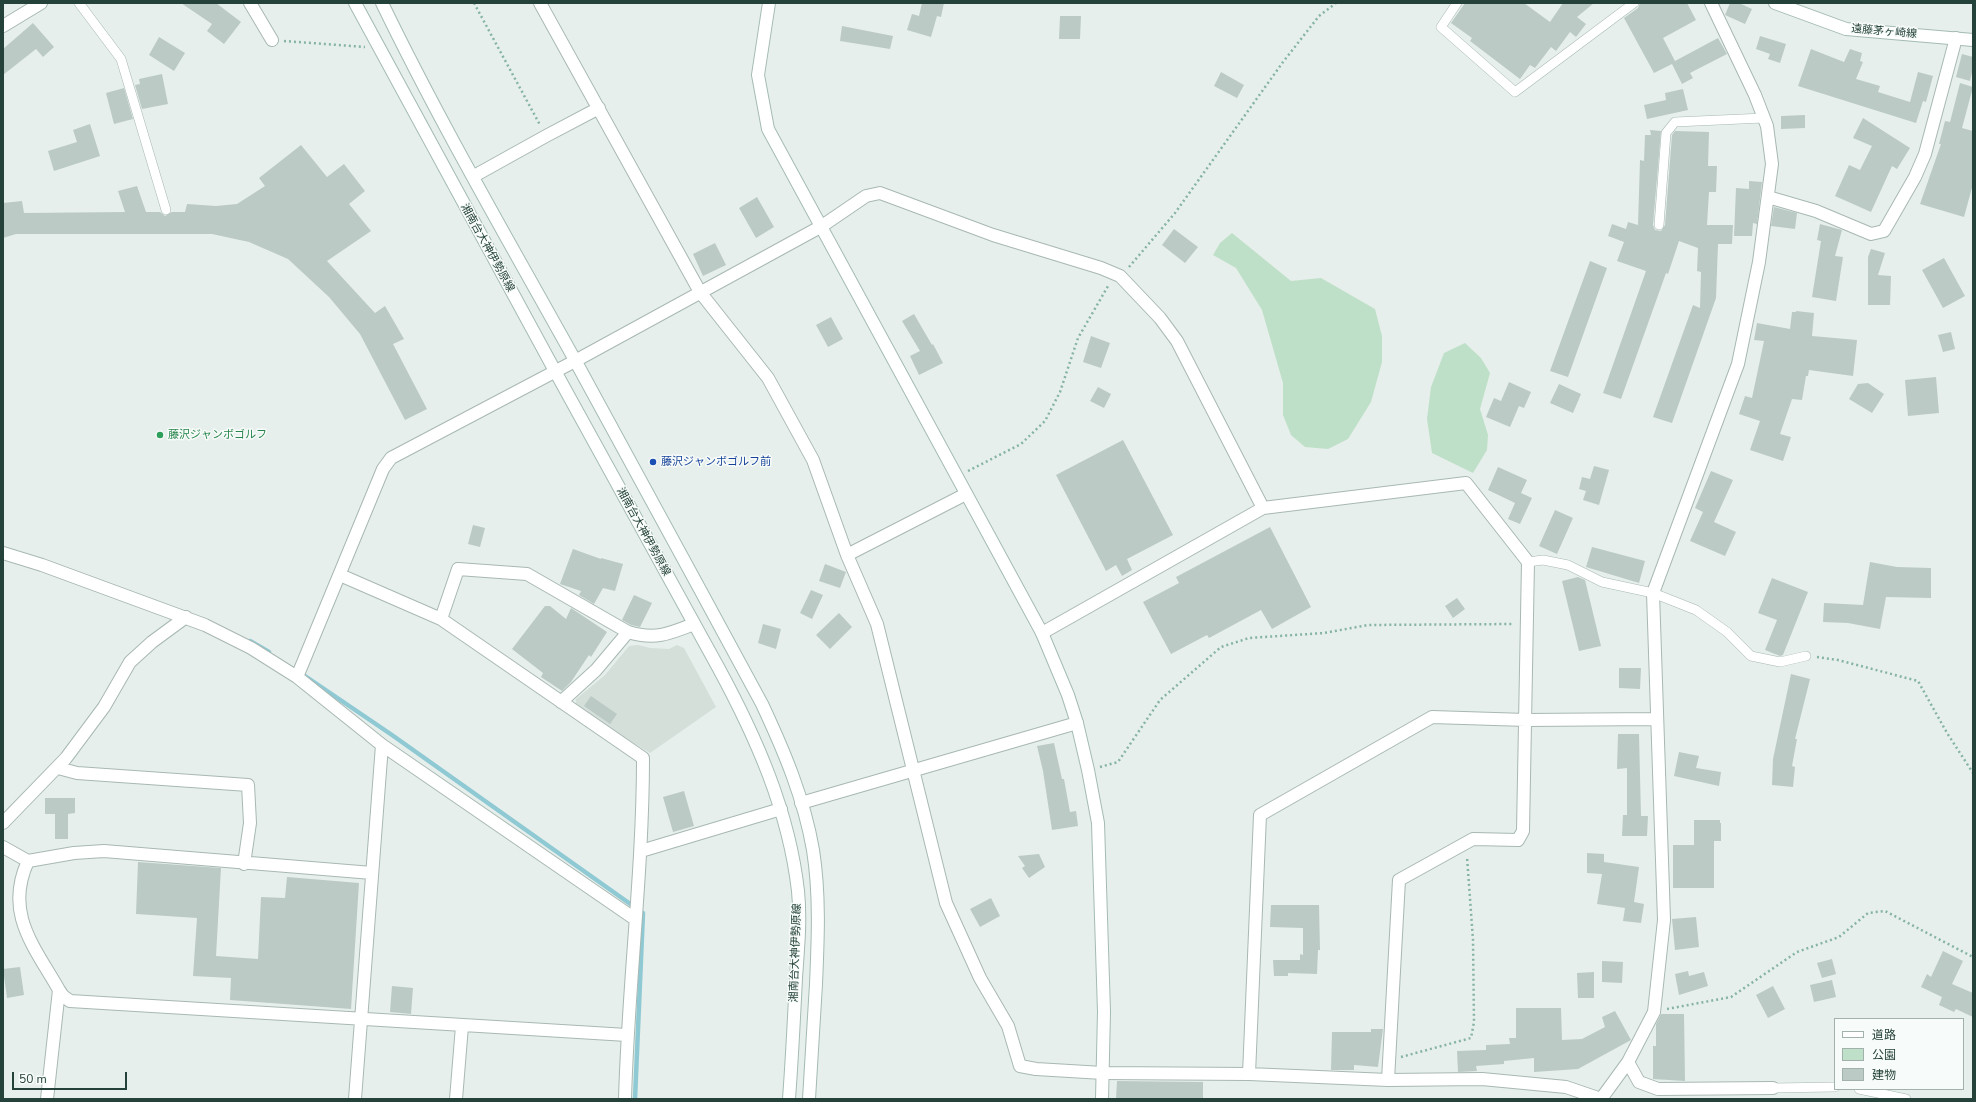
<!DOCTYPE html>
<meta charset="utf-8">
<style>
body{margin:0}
#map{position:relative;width:1976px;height:1102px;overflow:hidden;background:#e6efeb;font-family:"Nunito Sans","Noto Sans JP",sans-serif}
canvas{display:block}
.frame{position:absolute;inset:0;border:4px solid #24423a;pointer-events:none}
.legend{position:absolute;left:1834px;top:1018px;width:130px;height:72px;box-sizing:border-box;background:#f7fbf9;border:1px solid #a3b1ad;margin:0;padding:5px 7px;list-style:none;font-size:12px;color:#24423a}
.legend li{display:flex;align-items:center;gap:8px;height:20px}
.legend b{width:20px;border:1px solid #a3b1ad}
.scale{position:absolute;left:12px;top:1072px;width:115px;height:18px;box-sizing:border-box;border:2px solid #24423a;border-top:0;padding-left:5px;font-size:12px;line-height:14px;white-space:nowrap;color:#24423a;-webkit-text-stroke:3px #f7fbf9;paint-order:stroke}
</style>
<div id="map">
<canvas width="1976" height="1102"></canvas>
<div class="frame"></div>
<ul class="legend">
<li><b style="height:5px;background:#fff"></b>道路</li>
<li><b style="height:11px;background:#bfe0c8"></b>公園</li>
<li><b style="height:11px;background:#bbcac4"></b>建物</li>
</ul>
<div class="scale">50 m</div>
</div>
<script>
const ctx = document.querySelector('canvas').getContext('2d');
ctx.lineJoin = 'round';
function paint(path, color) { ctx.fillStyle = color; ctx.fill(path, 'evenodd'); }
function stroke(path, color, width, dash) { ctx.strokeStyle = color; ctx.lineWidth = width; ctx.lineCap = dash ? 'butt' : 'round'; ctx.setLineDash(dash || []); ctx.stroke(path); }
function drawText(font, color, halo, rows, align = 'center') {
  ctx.font = font + ' "Nunito Sans","Noto Sans JP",sans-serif'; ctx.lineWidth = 3; ctx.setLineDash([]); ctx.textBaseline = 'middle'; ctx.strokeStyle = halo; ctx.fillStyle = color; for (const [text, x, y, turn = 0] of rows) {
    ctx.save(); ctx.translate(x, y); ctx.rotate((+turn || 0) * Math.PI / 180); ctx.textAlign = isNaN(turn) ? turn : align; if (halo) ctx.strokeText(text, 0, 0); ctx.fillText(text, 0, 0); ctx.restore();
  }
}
paint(new Path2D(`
 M638 645 650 648 669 649 677 645 684 648 716 707 650 753 576 707V699L605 675 629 646Z`), '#d4dfda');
paint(new Path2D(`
 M1232 233 1291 281 1321 278 1375 309 1382 336V362L1371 402 1348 439 1328 449 1305 447 1291 435 1283 415V383L1262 310 1236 268 1213 255 1220 243Z
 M1465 343 1481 358 1490 373 1480 409 1488 435 1487 450 1473 473 1432 453 1427 419 1431 387 1444 353Z`), '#bfe0c8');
stroke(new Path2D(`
 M250 641 269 652
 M305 676 392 735 643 913 635 1099`), '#8ec9d4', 4.5);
paint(new Path2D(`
 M181 3H216L241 22 224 44 207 31 212 24Z
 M922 3H944L941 17 937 16 931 37 907 30 912 14 919 16Z
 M1465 3H1524L1550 22 1563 3H1594L1577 17 1586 24 1576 37 1570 32 1556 51 1551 47 1535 68 1530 65 1520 79 1470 41 1472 38 1451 23Z
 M1640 3H1687L1696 20 1663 38 1675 61 1718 38 1727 54 1690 73 1693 78 1682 84 1672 64 1654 73 1624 18 1638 8Z
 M1730 3H1739L1752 9 1745 24 1725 15Z
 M1060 16H1081L1080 39H1059Z
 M33 23 54 47 43 57 36 49 3 75V49Z
 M842 26 893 36 890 49 840 41Z
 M1760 36 1786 44 1780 63 1768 59 1770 54 1756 49Z
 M159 37 185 53 174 71 149 55Z
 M1811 49 1844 62 1850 49 1862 53 1860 61 1863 62 1856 79 1880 86 1878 92 1910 102 1918 72 1933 76 1926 102 1923 101 1916 123 1798 86Z
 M1962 54 1973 57V68L1970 81 1956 77Z
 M1221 72 1244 85 1237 98 1214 86Z
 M162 74 168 104 142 109 135 85 140 84 139 79Z
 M1960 83 1973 87 1962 128 1973 131V184L1964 217 1920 204 1941 144H1939L1945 121 1950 122Z
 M124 88 133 119 114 124 106 93Z
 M1683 89 1688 110 1647 119 1644 105 1666 100 1665 93Z
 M1805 115V128L1781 129V116Z
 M1863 118 1910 148 1897 169 1892 166 1871 212 1835 196 1849 165 1860 170 1872 146 1853 138Z
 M90 124 100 156 54 171 48 151 77 142 73 130Z
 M1650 130 1661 131 1653 225 1655 230 1661 231 1665 225 1672 135 1675 131 1709 132 1708 166H1717L1716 192H1709L1707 225H1733L1732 244H1718L1716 298 1672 423 1653 417 1693 305 1700 308 1701 272 1697 271 1698 248 1679 241 1668 274 1666 273 1621 399 1603 393 1646 271 1617 261 1624 242 1608 236 1612 224 1626 229 1628 222 1638 225 1640 160 1644 161 1645 135H1651Z
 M301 145 327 177 344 164 365 191 349 204 371 231 327 261 375 313 385 306 404 339 393 344 427 409 405 420 360 334 329 297 288 259 249 242 212 234H16L3 238V203L22 201 24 213 125 212 118 191 137 186 146 212H160L165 216 172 212H185L187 204 216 206 237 204 265 186 259 178Z
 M1749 181 1762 182 1757 224 1753 223 1752 236H1734L1736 188 1749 189Z
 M757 197 774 227 756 238 739 208Z
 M1774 207 1797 213 1795 229 1771 226Z
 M1820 224 1842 230 1835 256 1843 257 1836 301 1812 297 1821 241 1817 240Z
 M1174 229 1198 247 1185 263 1162 245Z
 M715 243 726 265 703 276 693 254Z
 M1871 249 1885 253 1878 275 1891 276 1890 305H1868V257Z
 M1944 258 1965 296 1943 308 1922 270Z
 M1590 261 1607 268 1568 377 1550 371Z
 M1796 311 1814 313 1812 336 1857 340 1853 376 1809 370 1808 376H1806L1802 400 1792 399 1780 434 1791 437 1783 461 1750 450 1760 421 1739 414 1745 396 1752 398 1764 341 1754 340 1757 323 1790 329 1792 312H1796Z
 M914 314 932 345 933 344 943 363 919 375 910 356 920 351 902 321Z
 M831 317 843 339 828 347 816 325Z
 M1951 332 1955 349 1943 352 1938 335Z
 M1091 336 1110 343 1101 368 1083 362Z
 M1936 377 1939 413 1908 416 1905 380Z
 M1509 382 1531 392 1524 408 1519 406 1510 427 1486 417 1494 398 1501 401Z
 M1868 383 1884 394 1872 413 1849 399 1858 384Z
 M1559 384 1581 394 1573 413 1550 403Z
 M1098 387 1111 394 1104 408 1090 401Z
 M1123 440 1173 535 1127 559 1132 570 1122 576 1116 565 1106 571 1056 475Z
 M1594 466 1609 470 1599 505 1583 500 1586 491 1579 489 1582 477 1590 479Z
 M1498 467 1527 480 1521 493 1532 498 1520 524 1508 519 1515 503 1488 490Z
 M1711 471 1733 480 1714 522 1736 532 1725 556 1690 541 1703 512 1695 508Z
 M1555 510 1573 518 1557 554 1539 546Z
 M473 525 485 528 480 547 468 544Z
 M1270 527 1311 607 1272 629 1261 610 1209 638 1207 635 1171 654 1143 602 1179 583 1176 577Z
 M1592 547 1645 561 1639 583 1586 567Z
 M573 549 601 559V558L623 564 615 591 603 588 594 604 579 595 581 591 560 584Z
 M1870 562 1897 567 1931 568V598L1886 597 1880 629 1848 623 1823 622 1824 603 1863 605Z
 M825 564 846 572 840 588 819 581Z
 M1578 577 1585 580 1601 646 1579 651 1562 581Z
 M1772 578 1808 592 1783 655 1780 656 1765 650 1777 620 1758 613Z
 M811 590 823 595 812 619 800 613Z
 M634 595 652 603 640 627 631 625 622 620Z
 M1457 598 1465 609 1453 618 1445 606Z
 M545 606H550L566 619 571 608 607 632 591 657 589 655 571 682 562 691 541 677 543 673 512 649Z
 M839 613 852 627 830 649 816 635Z
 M763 624 781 629 776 649 758 643Z
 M1619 668H1641L1640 689 1619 688Z
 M1791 674 1810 679 1795 739H1797L1792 766 1795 767 1793 787 1772 785 1773 759Z
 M591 696 617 714 610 724 584 706Z
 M1618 734H1639L1641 816H1648L1647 836H1622L1623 815H1627V768L1617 769Z
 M1054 743 1062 779H1064L1070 812 1076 811 1078 826 1052 830 1043 771 1037 746Z
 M1679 752 1699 756 1696 768 1721 772 1719 786 1674 776Z
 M684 791 694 826 673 832 663 797Z
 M45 798H75V813L68 814V839H55V814H45Z
 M1694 820H1720V823H1721V841H1714V888H1673V845H1694Z
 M1587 853 1604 854V862L1639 867 1634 902 1644 904 1641 923 1623 921 1625 908 1597 904 1602 874 1587 873Z
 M1039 854 1045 867 1029 878 1022 868 1025 866 1018 856Z
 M138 862 221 868 216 956 258 959 261 897 285 898 287 877 359 883 351 1009 230 1000 231 978 193 976 197 918 136 914Z
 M991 898 1000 916 980 927 970 909Z
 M1271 905H1319L1320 950H1318L1317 974 1288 973V976H1274L1273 960H1300V954L1303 955V928L1270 927Z
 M1696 917 1699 947 1675 950 1672 919Z
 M1943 951 1963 961 1952 984 1973 993V1017L1956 1009 1954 1012 1939 1005 1942 997 1921 987 1927 974 1931 977Z
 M1832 959 1836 974 1822 978 1817 963Z
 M1602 961 1623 962 1622 983 1602 982Z
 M20 967 24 995 7 998 3 969Z
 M1688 971 1689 976 1704 972 1708 986 1679 995 1675 974Z
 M1594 972V998H1578L1577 973Z
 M1832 980 1836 997 1814 1002 1810 985Z
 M392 986 413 988 411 1014 390 1012Z
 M1773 986 1785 1009 1768 1018 1756 995Z
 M1516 1008H1561L1562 1040 1582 1039 1605 1027 1602 1017 1615 1011 1631 1040 1578 1069 1534 1072V1058L1504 1061V1064L1476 1066 1477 1071 1458 1072 1457 1051 1486 1050V1045L1510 1044 1509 1038H1516Z
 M1661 1014H1684L1685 1081 1653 1079V1046H1656V1024Z
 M1371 1029H1383L1378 1067 1354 1065V1070H1331L1332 1032H1371Z
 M1117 1081 1203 1082V1099H1116Z`), '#bbcac4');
const lane = new Path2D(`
 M79 3 121 59 166 210
 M1457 3 1441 27 1515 92 1634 3
 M1659 225 1666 133 1675 122 1764 118
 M1528 562 1543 560 1568 565 1602 582 1653 593 1696 610 1727 632 1751 656 1780 662 1806 656
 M1773 1088 1835 1087
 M1859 1089 1906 1099`);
const street = new Path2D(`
 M250 3 272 40
 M540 3 700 292 768 378 813 460 847 555 877 624 946 903 980 978 1008 1026 1020 1066 1036 1069 1103 1073 1249 1074 1388 1080 1482 1079 1566 1087 1601 1099
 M3 26 41 3
 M474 176 546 136 599 108
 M1768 197 1816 211 1871 234 1884 231 1915 177 1925 154 1956 38
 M3 553 42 565 205 625 251 648 297 677 382 745 635 919
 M847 555 966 494
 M340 575 441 619 643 758C643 872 628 985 625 1099
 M441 619 458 569 527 574 628 632C655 640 669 634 694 624
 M1042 633 1263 508 1466 483 1528 562 1523 831 1518 840 1473 839 1399 880 1388 1080
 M297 677 383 469 391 458 575 361 822 226 866 196 880 193 993 235 1101 268 1120 276 1160 318 1177 341 1263 508
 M561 702 596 670 628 632
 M58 768 77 773 248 785 250 823 244 864
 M801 803 1077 723
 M3 823 66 758 104 707 130 662 152 642 186 617
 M3 847 28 861 74 853 104 851 372 873
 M641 851 781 809
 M28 861C4 913 34 946 59 990L63 996 70 1001 627 1035
 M1628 1062 1639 1082 1658 1089 1773 1088
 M1249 1074 1260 815 1432 717 1526 720 1657 719
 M47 1099 59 990
 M355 1099 382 745
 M456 1099 462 1026
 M1601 1099 1628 1062 1654 1012 1664 920 1653 593 1738 364 1759 262 1772 164 1767 126 1755 95 1711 3`);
const secondary = new Path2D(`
 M355 3 555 371 718 667C756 737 789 811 798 891 801 920 798 949 796 978 794 1019 792 1059 789 1099
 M382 3C441 125 510 243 576 362 639 476 700 590 762 704 784 751 804 798 813 850 820 894 818 939 816 984 814 1022 811 1061 809 1099
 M769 3 758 75 768 129 1042 633 1068 695 1077 723 1088 770 1098 823 1104 1012 1102 1099
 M1775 3 1846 29 1973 40`);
stroke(lane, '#a8b8b2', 10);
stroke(street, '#a8b8b2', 14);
stroke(secondary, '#a4bbb3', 14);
stroke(new Path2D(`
 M474 3 540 125
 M284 41 365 47
 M1129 267 1175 213 1283 62 1319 16 1336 3
 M968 471 1021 444 1045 421 1060 392 1078 338 1108 286
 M1817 657 1838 660 1918 681 1947 733 1973 773
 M1100 767 1118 762 1160 700 1221 647 1249 638 1324 633 1368 625 1514 624
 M1667 1009 1731 997 1797 952 1839 937 1868 913 1885 911 1973 957
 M1401 1057 1471 1038 1474 1022 1473 940 1467 857`), '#86b3a5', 2.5, [2, 3]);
stroke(lane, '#fff', 9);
stroke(street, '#fff', 12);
stroke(secondary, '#fff', 12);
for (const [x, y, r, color] of [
 [160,435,4,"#2e9e5b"],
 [653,462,4,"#1a4fb4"]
]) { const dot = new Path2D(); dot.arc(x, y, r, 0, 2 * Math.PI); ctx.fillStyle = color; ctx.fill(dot); stroke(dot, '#f7fbf9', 1.5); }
drawText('11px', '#24423a', '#f7fbf9', [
 ["遠藤茅ヶ崎線",1884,32,5],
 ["湘南台大神伊勢原線",487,248,61],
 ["湘南台大神伊勢原線",643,532,61],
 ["湘南台大神伊勢原線",796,953,-88]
]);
drawText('11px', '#27864d', '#f7fbf9', [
 ["藤沢ジャンボゴルフ",168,435]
], 'left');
drawText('11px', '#164399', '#f7fbf9', [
 ["藤沢ジャンボゴルフ前",661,462]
], 'left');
</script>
